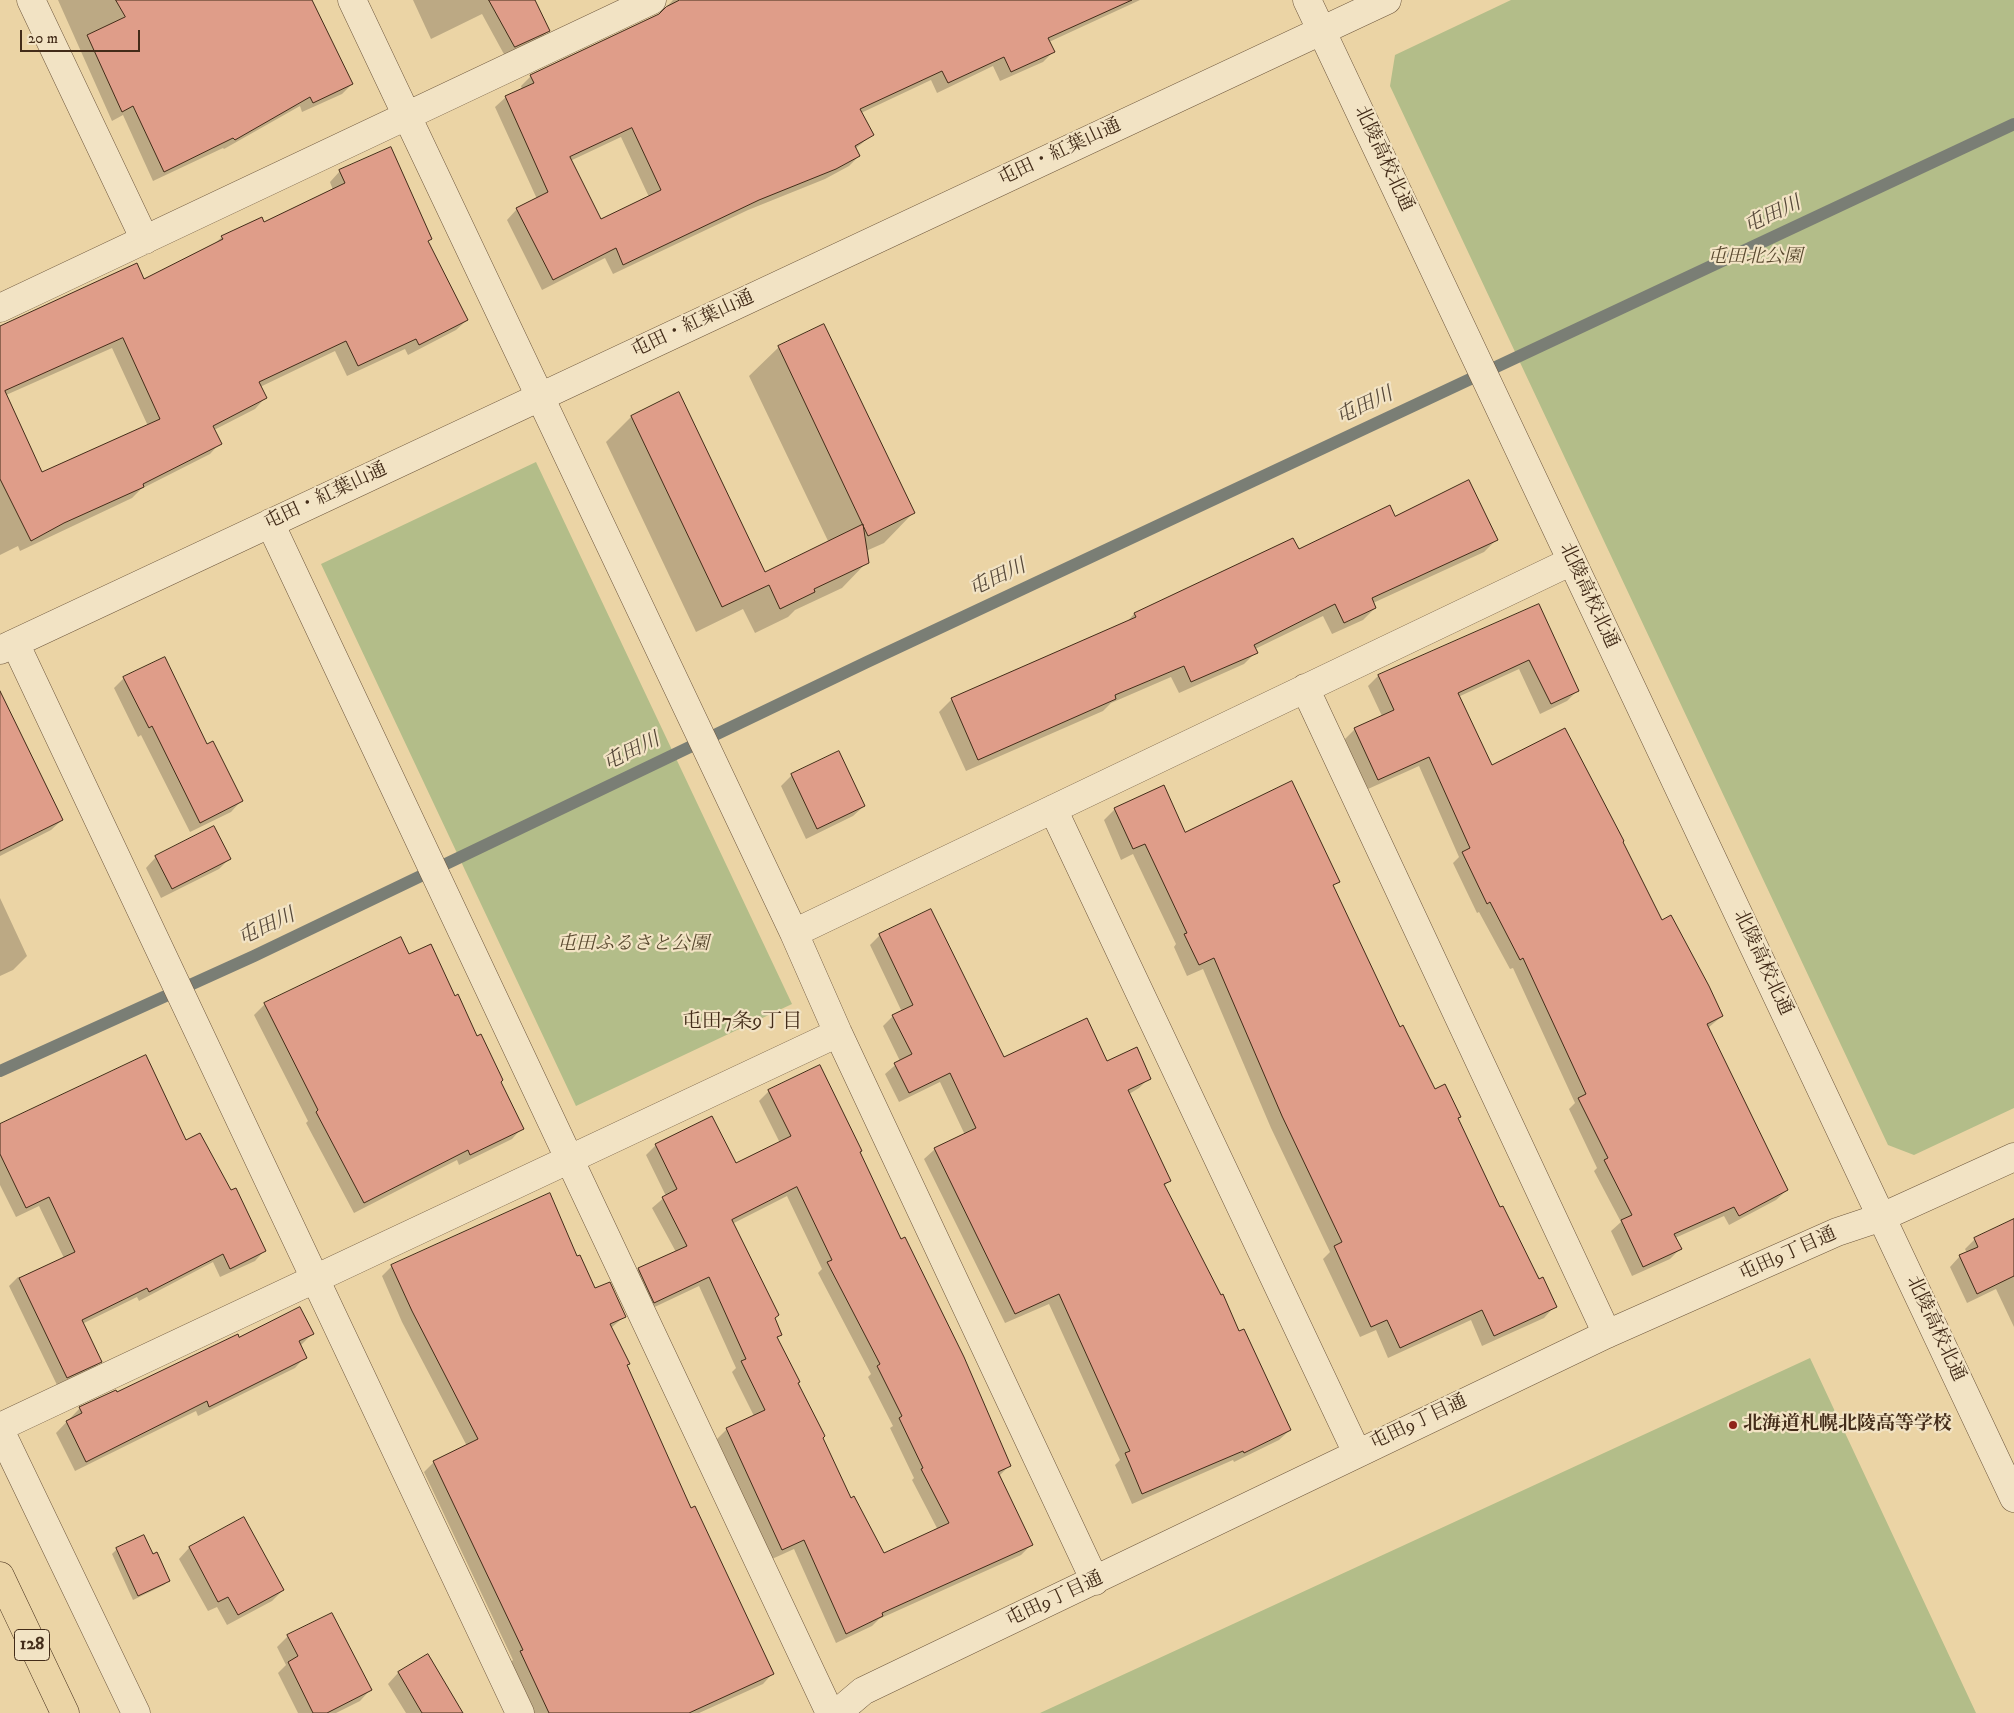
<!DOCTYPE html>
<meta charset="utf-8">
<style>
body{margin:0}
#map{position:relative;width:2014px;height:1713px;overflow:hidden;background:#ebd4a5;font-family:"IM FELL DW Pica",serif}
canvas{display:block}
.scale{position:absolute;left:20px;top:30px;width:120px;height:22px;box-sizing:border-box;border:2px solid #432c19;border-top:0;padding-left:6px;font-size:15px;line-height:18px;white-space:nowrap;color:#432c19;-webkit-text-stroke:4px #f2e3c4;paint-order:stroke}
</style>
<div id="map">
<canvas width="2014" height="1713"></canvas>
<div class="scale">20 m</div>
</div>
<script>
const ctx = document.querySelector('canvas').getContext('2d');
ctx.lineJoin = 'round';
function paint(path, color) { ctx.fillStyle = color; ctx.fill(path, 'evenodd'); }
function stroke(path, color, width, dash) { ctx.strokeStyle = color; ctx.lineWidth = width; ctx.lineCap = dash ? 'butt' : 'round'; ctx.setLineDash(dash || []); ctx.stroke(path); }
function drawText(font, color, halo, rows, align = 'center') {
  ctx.font = font + ' "IM FELL DW Pica","Noto Serif JP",serif'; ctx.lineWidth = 4.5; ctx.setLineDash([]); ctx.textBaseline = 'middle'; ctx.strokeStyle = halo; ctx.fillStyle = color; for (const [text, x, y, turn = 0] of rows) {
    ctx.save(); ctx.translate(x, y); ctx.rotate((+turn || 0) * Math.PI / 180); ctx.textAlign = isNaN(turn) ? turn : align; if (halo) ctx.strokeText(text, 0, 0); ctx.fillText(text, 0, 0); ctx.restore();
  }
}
paint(new Path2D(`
 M1511 0H2014V1108L1914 1155 1888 1145 1390 86 1395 55Z
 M536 462 792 1004 576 1106 321 564Z
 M1810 1358 1976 1713H1040Z`), '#b3bd89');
paint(new Path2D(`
 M58 0H312L352 84 342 94 302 112 300 106 224 149 223 148 153 181 123 115 112 121Z
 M413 0H534L548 31 539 40 505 56 482 14 431 39Z
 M673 0H1140L1049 42 1053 52 1043 62 1000 81 993 66 937 93 931 80 861 113 872 135 855 149 859 156 849 166 825 179 748 210 613 274 605 258 542 290 507 220 517 209 537 199 495 107 506 97 522 89 521 86 531 76 659 15ZM621 137 649 197 600 220 570 161Z
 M340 171 431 239 427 242 467 320 456 330 408 355 405 349 347 376 335 351 260 387 265 398 255 409 214 430 220 443 210 454 141 489 132 498 20 551 18 546 0 555V328L143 281 213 245 222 237 264 223 333 190 330 182ZM112 348 148 426 42 473 6 395Z
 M779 347 913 513 884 543 866 551 867 562 842 588 795 610 788 617 755 633 743 609 696 632 606 442 631 417 679 394 765 574 829 543 749 376Z
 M1394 517 1496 540 1484 552 1373 603 1375 608 1363 620 1332 634 1323 616 1255 649 1256 652 1244 664 1179 693 1171 677 1111 703 1103 711 966 771 939 712 951 700 1125 624 1134 614 1292 539 1298 551Z
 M1538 606 1577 691 1567 701 1540 714 1519 669 1458 697 1491 766 1621 842 1661 921 1722 1016 1708 1028 1787 1190 1776 1200 1729 1225 1724 1216 1675 1238 1680 1249 1670 1259 1632 1276 1611 1231 1621 1222 1594 1171 1597 1168 1569 1109 1575 1103 1513 968 1510 969 1479 912 1477 913 1453 863 1459 857 1419 766 1368 789 1344 740 1354 730 1382 716 1368 686 1378 676Z
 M124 678 207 746 241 801 231 812 190 832 141 735 138 737 114 688Z
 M0 727 62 820 51 830 0 856Z
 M792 775 864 806 853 816 806 839 781 786Z
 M1115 809 1184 834 1338 881 1332 887 1399 1028 1434 1091 1460 1117 1457 1119 1500 1209 1555 1306 1544 1318 1482 1346 1471 1320 1388 1358 1376 1330 1360 1337 1323 1259 1330 1252 1271 1128 1203 969 1187 976 1174 947 1176 944 1133 854 1121 860 1104 820Z
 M156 857 229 859 219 869 161 898 146 868Z
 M0 898 27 956 13 970 0 976Z
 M880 935 1004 1058 1107 1063 1149 1078 1139 1088 1129 1094 1170 1180 1164 1186 1290 1430 1279 1440 1234 1462 1233 1460 1132 1504 1115 1465 1120 1460 1049 1304 1005 1323 924 1159 934 1150 965 1135 940 1082 899 1102 885 1074 900 1061 883 1026 893 1016 902 1012 870 945Z
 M408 956 454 997 477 1037 522 1128 512 1139 459 1165 457 1160 354 1213 306 1123 308 1121 254 1015 265 1004Z
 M769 1091 859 1152 1010 1465 999 1476 1031 1545 1021 1555 879 1619 872 1626 836 1643 794 1549 772 1559 717 1439 727 1429 754 1416 732 1372 736 1368 699 1286 644 1312 629 1279 639 1269 676 1252 652 1208 666 1196 646 1155 656 1145 735 1165 780 1143 759 1101ZM787 1196 822 1269 818 1273 871 1374 868 1377 893 1426 890 1428 914 1478 912 1480 938 1530 883 1555 850 1499 776 1339 781 1334 732 1224Z
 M0 1126 185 1142 264 1251 255 1261 220 1277 213 1262 139 1301 137 1297 82 1324 100 1362 91 1371 58 1387 9 1286 18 1277H25L64 1258 39 1206 16 1217 0 1185Z
 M2014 1220V1327L1996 1289 1967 1303 1950 1267 1960 1256 1967 1253 1965 1249 1975 1239Z
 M577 1258 595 1290 625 1316 611 1328 626 1366 691 1510 773 1673 763 1684 699 1713H534L510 1663 513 1660 424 1472 434 1462 467 1446 402 1322 382 1276 392 1266Z
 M312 1334 300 1346 305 1357 295 1368 198 1416 196 1411 75 1471 56 1433 80 1408 239 1338Z
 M244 1519 283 1590 272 1601 227 1625 217 1607 208 1611 179 1559 189 1548Z
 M117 1549 152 1555 169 1580 164 1585 133 1600 112 1554Z
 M288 1636 370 1690 360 1701 336 1713H298L278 1673 286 1665 277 1647Z
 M428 1656 451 1713H406L388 1684 398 1673Z`), '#0003');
stroke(new Path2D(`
 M0 1071 254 956 867 662 2014 124`), '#7a7e75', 12);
const building = new Path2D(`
 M116 0H312L353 84 313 103 310 97 235 140 233 138 164 172 133 106 122 112 87 35 125 17Z
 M489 0H535L550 31 515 47Z
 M680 0H1132L1048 38 1055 52 1011 72 1004 57 948 83 942 71 860 109 874 135 855 146 860 156 836 169 759 200 623 265 616 248 553 280 516 208 548 192 505 96 534 83 530 75 659 14 666 7ZM632 128 661 190 601 219 570 157Z
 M391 147 432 239 428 241 468 320 419 345 416 339 358 366 346 341 259 382 267 398 213 426 222 444 143 484 144 487 64 523 31 541 0 479V326L137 263 144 279 223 239 221 236 262 217 264 222 345 183 339 170ZM123 338 160 419 42 472 5 391Z
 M824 324 915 513 868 536 778 346Z
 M679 392 765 572 863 524 869 563 814 589 815 592 780 609 769 585 722 607 631 416Z
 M1469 480 1498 540 1372 598 1376 608 1344 623 1335 604 1254 645 1258 653 1191 682 1184 666 1115 695 1116 699 978 760 951 698 1136 617 1134 613 1293 538 1299 549 1390 505 1395 516Z
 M1539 604 1579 691 1551 704 1529 660 1458 693 1492 765 1565 728 1624 841 1623 842 1662 920 1671 915 1709 986 1723 1016 1707 1024 1788 1190 1739 1216 1734 1207 1674 1234 1682 1249 1643 1267 1621 1220 1632 1215 1604 1160 1608 1158 1578 1098 1586 1094 1523 958 1520 960 1490 902 1487 904 1462 852 1470 848 1429 757 1378 780 1354 728 1394 710 1378 675Z
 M165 657 207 744 213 741 243 801 200 823 152 726 149 728 123 677Z
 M0 691 63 820 0 851Z
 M839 751 865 806 817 829 791 774Z
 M1292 781 1340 882 1333 885 1400 1027 1403 1025 1435 1089 1445 1084 1461 1117 1458 1118 1500 1207 1503 1206 1539 1279 1543 1277 1557 1307 1494 1336 1482 1310 1400 1348 1387 1320 1371 1327 1334 1246 1342 1242 1282 1116 1214 958 1199 965 1184 934 1187 933 1145 844 1133 849 1114 808 1164 785 1185 832Z
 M214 826 231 859 172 889 155 856Z
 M931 909 1004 1057 1087 1018 1107 1061 1137 1047 1151 1079 1128 1090 1171 1181 1164 1184 1221 1295 1223 1294 1239 1331 1244 1329 1291 1430 1244 1453 1243 1451 1142 1494 1125 1453 1130 1451 1059 1294 1015 1314 934 1148 976 1128 950 1073 909 1093 894 1063 912 1054 892 1015 913 1005 879 934Z
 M401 937 409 954 431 944 455 996 458 994 477 1036 481 1034 503 1080 501 1082 524 1129 470 1155 468 1150 364 1203 316 1112 318 1110 264 1003Z
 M146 1055 186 1140 200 1133 231 1190 236 1188 266 1251 230 1269 223 1254 149 1292 147 1288 82 1320 102 1362 67 1378 19 1278 75 1252 49 1197 26 1208 0 1154V1124Z
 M820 1065 862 1151 860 1152 901 1239 905 1237 964 1357 1011 1466 998 1472 1033 1545 882 1613 883 1616 846 1634 804 1540 782 1550 726 1428 765 1410 741 1361 746 1359 709 1277 654 1303 638 1268 687 1246 662 1197 677 1189 655 1144 712 1116 736 1163 791 1136 768 1090ZM797 1187 832 1260 827 1262 880 1364 877 1366 902 1416 899 1418 923 1468 921 1469 949 1523 884 1553 854 1496 851 1498 823 1438 825 1436 798 1383 800 1382 777 1337 782 1335 775 1318 779 1315 732 1220Z
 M550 1193 577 1256 580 1255 595 1288 610 1282 626 1317 610 1324 630 1364 627 1365 691 1508 695 1506 774 1674 689 1713H549L520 1651 523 1650 433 1461 478 1439 412 1311 391 1265Z
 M2014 1219V1276L1977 1294 1959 1255 1978 1247 1974 1238Z
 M300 1307 314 1334 299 1341 307 1358 209 1407 207 1401 86 1462 66 1421 82 1413 79 1407 116 1390 117 1392 238 1334 239 1337Z
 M244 1517 284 1590 238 1615 228 1597 218 1602 189 1547Z
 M144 1535 153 1554 157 1552 170 1581 138 1596 116 1548Z
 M332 1613 372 1690 327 1713H313L288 1662 298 1656 287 1635Z
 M428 1654 463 1713H422L398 1672Z`);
paint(building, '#df9d89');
stroke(building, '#432c19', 1);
const minor = new Path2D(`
 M31 0 145 240
 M352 0 794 933 838 1033 1095 1581
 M1307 0 2014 1498
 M0 308 652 0
 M270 523 830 1713
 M15 643 520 1713
 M0 650 1387 0
 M1305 688 1607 1334
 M1053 809 1357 1453
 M794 933 1572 561
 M0 1427 838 1033
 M0 1430 136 1713
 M837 1713 863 1691 1607 1334 1837 1232 1882 1217 2014 1157`);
const major = new Path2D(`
 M0 1576 65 1713`);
stroke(minor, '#6d563c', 29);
stroke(major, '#432c19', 29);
stroke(minor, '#f2e3c4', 28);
stroke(major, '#ebd4a5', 28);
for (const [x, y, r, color] of [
 [1733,1425,5,"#8f2418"]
]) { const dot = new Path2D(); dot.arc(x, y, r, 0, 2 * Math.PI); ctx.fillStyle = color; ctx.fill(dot); stroke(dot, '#f2e3c4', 2); }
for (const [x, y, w] of [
 [32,1645,35]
]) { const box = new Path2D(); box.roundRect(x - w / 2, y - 15.5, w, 31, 4); ctx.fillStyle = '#f2e3c4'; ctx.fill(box); stroke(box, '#432c19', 1); }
drawText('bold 18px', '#432c19', null, [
 ["128",32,1645]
]);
drawText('19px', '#432c19', '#f2e3c4', [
 ["屯田・紅葉山通",1060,153,-25],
 ["北陵高校北通",1383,159,65],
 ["屯田・紅葉山通",693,325,-25],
 ["屯田・紅葉山通",326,497,-25],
 ["北陵高校北通",1588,596,65],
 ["北陵高校北通",1762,963,65],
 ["屯田9丁目通",1788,1255,-24],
 ["北陵高校北通",1935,1329,65],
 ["屯田9丁目通",1419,1423,-25],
 ["屯田9丁目通",1055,1600,-25]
]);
drawText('italic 19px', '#59492f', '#f2e3c4', [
 ["屯田北公園",1755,258],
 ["屯田ふるさと公園",633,945]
]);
drawText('bold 19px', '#432c19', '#f2e3c4', [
 ["北海道札幌北陵高等学校",1743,1425]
], 'left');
drawText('italic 20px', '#554738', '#f2e3c4', [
 ["屯田川",1773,216,-25],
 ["屯田川",1365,407,-25],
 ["屯田川",998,579,-25],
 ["屯田川",632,753,-26],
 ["屯田川",267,928,-25]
]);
drawText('20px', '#432c19', '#f2e3c4', [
 ["屯田7条9丁目",742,1023]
]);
</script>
